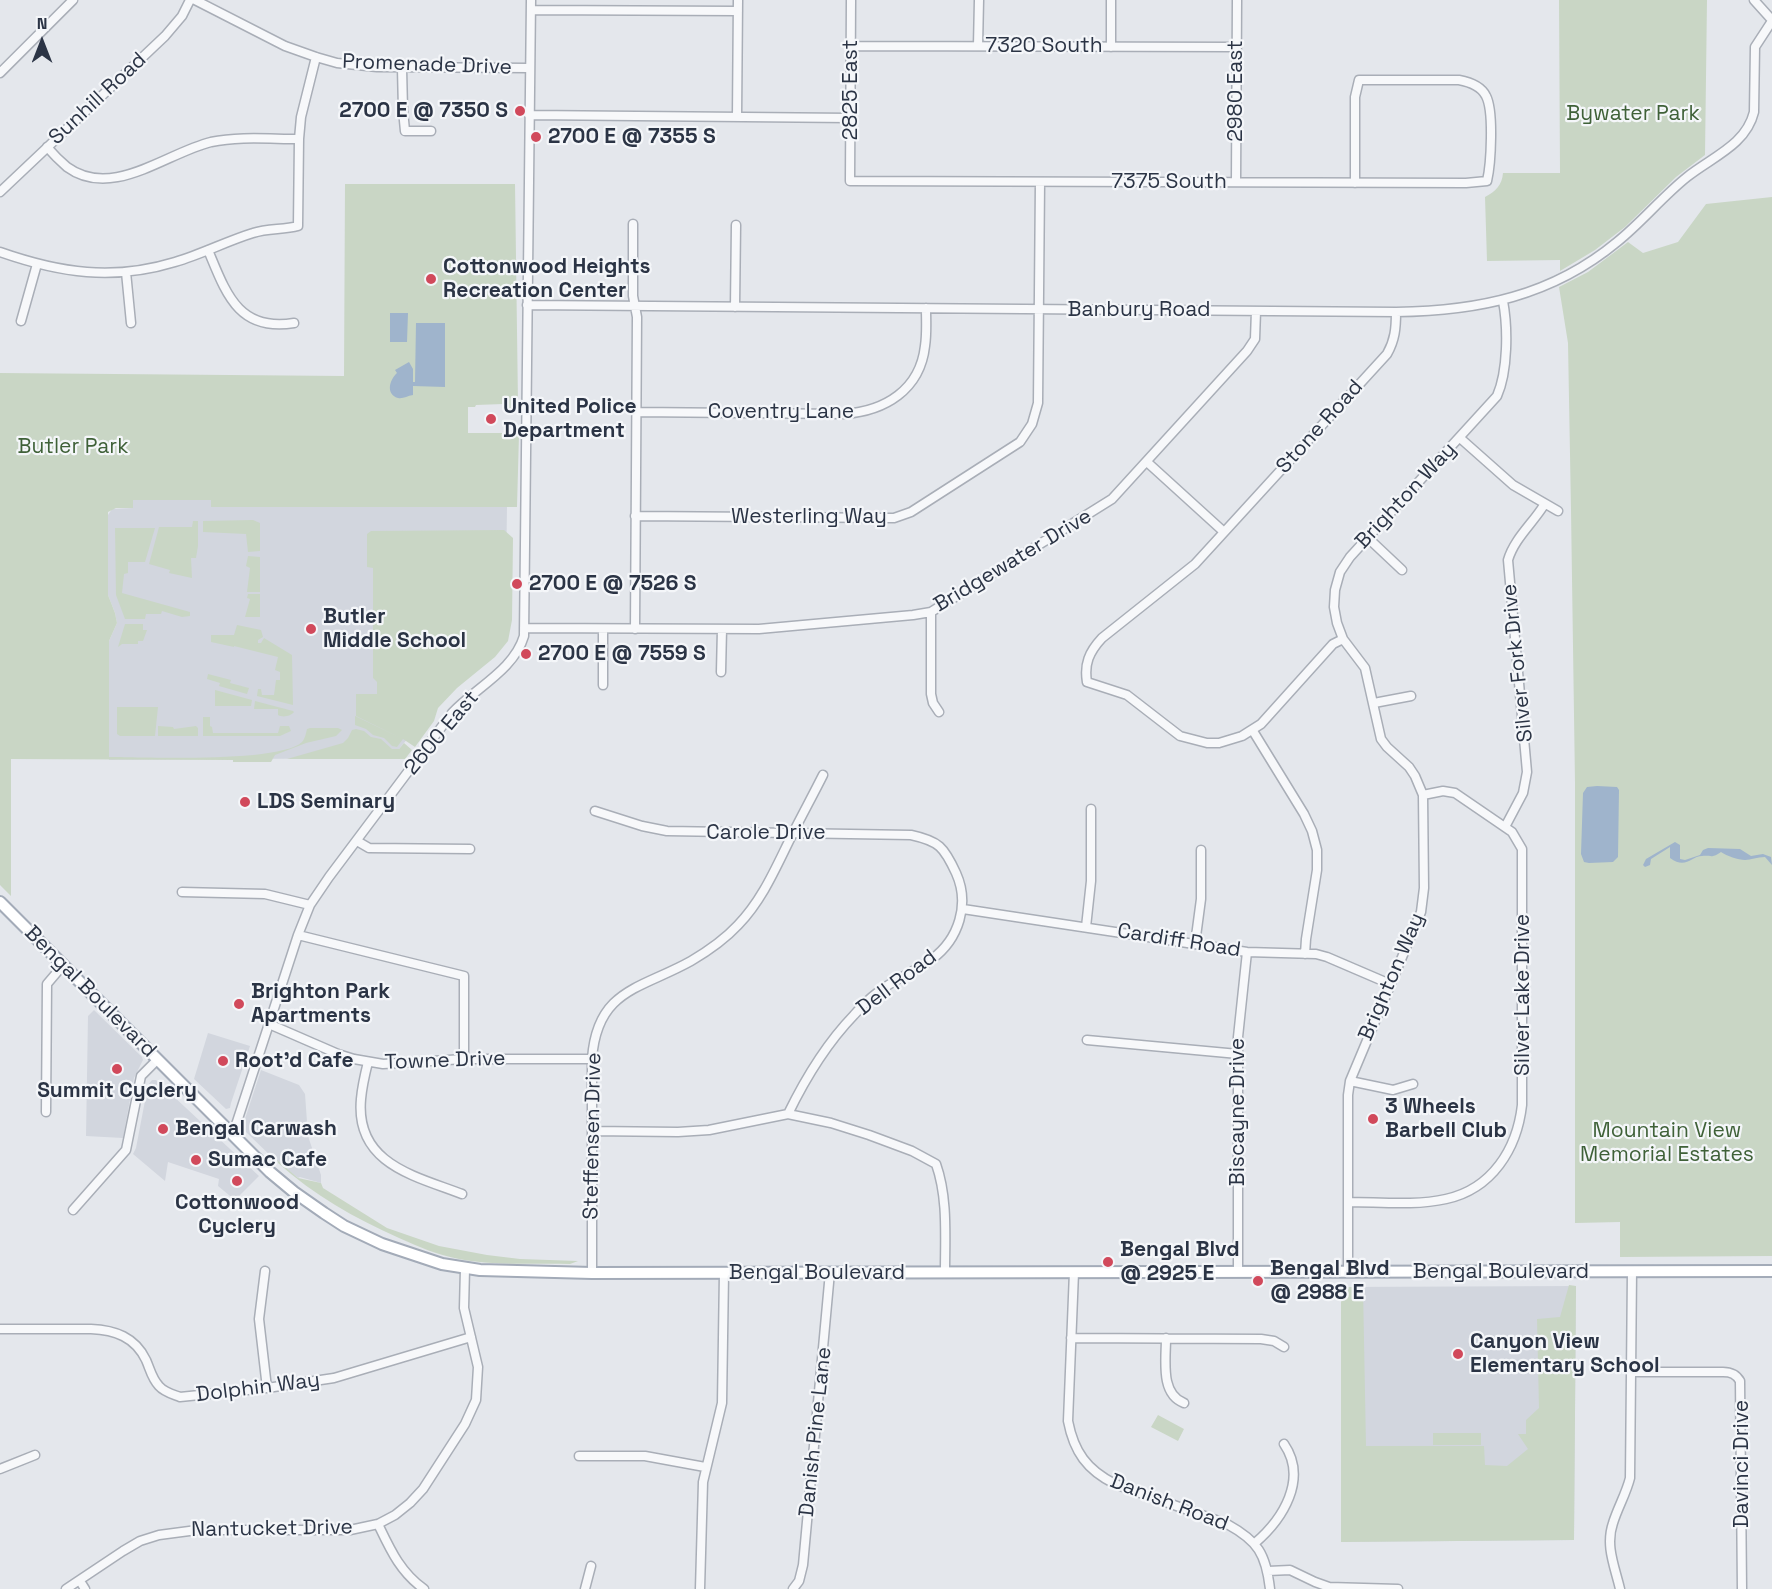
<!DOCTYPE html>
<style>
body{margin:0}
#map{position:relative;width:1772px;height:1589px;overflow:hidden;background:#e4e7ec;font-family:"Space Grotesk",sans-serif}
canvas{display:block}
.north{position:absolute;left:12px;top:12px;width:60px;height:60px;-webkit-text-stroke:4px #f4f6f9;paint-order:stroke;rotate:0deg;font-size:16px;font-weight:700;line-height:24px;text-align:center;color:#2b3445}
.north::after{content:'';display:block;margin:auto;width:21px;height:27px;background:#2b3445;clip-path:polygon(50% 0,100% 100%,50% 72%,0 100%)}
</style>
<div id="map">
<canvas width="1772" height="1589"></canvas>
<div class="north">N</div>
</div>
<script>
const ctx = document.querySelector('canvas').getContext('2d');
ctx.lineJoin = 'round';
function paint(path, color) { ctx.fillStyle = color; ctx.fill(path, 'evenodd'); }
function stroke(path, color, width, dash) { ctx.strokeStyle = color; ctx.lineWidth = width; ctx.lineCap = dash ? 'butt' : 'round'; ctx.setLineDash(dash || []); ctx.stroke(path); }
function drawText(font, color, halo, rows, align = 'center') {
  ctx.font = font + ' "Space Grotesk",sans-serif'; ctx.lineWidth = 4.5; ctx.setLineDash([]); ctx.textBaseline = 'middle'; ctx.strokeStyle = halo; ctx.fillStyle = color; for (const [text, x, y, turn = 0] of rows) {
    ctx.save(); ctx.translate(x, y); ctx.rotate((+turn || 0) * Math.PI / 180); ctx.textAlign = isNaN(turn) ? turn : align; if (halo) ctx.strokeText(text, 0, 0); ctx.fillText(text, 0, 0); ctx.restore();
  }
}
paint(new Path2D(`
 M133 500H211V507H507L505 641 433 708 399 749 386 758 109 760V641L117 623 115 613 108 595V515L112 509 132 508Z
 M94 1010 142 1057 143 1060 134 1078 123 1138 86 1136 88 1016Z
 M208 1033 250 1046 231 1103 230 1108 226 1109 194 1079Z
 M261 1070 299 1085 305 1094 308 1136 321 1175V1183L300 1177 298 1178 277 1161 278 1163 245 1131 243 1125Z
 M152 1080H156L259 1176 235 1200 218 1186 219 1179 168 1162 165 1181 133 1154 136 1148 148 1085Z
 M1576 1286 1574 1540 1341 1542V1287Z`), '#d2d6de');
paint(new Path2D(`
 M1559 0H1707L1705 155 1676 177 1625 227 1595 250 1560 271V260L1487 261 1485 197C1496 191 1502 185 1503 173H1560Z
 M345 184H515L518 404H514V408H503V404L476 405 475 407H468V433H510L513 430V434H519L517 507H211V500H133V508H116L108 512V595L115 613 117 623 109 641V757C144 757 280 763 302 742 305 739 306 733 307 729L310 728H338L342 730 336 736 306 743 275 755 271 762H233V760L11 759V896L0 885V373L344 376Z
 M1772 197V1256L1620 1257V1222L1575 1223V783L1571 510 1568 343 1559 287 1588 272 1628 242 1643 253 1678 242 1706 204Z
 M253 520 260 523V551L248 552 246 534 203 532V521Z
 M193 521H198V546L196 558H191L192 578 169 573 170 570 149 564 159 527H192Z
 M115 528H155L145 562H128V573L124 574 122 593 190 612V616L182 617 162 611 161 614H146L145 619H125L116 595Z
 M504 530 513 538 512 620 508 641 495 657 457 688 438 708 434 721 415 747 403 739 397 747 392 746 384 738 373 735 366 729 355 725V716L401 738 356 716V694H377V682L373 678V568L367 567V534L371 531Z
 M248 556 260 557V592H247L250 568 246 566Z
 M248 594H260V617H245L250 599 247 598Z
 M125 624H143V630H147L143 641H138V644H122L118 647Z
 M237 625 261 630 263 637 258 640V643H261L264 638 292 655 293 705 257 696 258 689H261L262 695H274L276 680H280V672L275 670 278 657 234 646V647L211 642V635H234Z
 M208 674 231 680 230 683 249 688 247 694 219 686 220 683 207 679Z
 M215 690 252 700 251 706H215Z
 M255 701 293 711 294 712C291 716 283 718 278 715V709H254Z
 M117 707H158L155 736H120L117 734Z
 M203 717H210V726L212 727 213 733H278L280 726H289L291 731 280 736H203Z
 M158 726 173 727 174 729 196 726 198 728V736H158Z
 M356 729 364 731 371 737 381 739 392 749H399L404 743 412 750 405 759H287L343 743 348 738 352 730Z
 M277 1160 298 1178 321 1183 323 1188 387 1228 439 1246 487 1255 520 1259 578 1261 570 1264C534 1263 495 1266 459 1259 438 1255 419 1247 399 1238 354 1218 314 1195 278 1163Z
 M1569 1285 1576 1286 1574 1540 1341 1542V1287H1363L1366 1446H1484L1485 1465 1507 1466 1528 1449 1518 1434H1526V1420L1539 1408 1537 1319 1560 1317Z
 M1158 1415 1184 1429 1178 1441 1151 1427Z
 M1433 1433H1481V1445H1433Z`), '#c9d6c5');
paint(new Path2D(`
 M390 313H408L407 342H390Z
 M416 323H445V387L413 386V395C407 396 403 399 398 398 385 394 390 379 397 373L395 370 409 362 413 369V382H415Z
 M1597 786 1617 787 1619 790 1618 857 1613 862 1589 863 1584 862 1581 854 1583 793 1587 787Z
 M1675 842 1680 845V859L1685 860 1700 855 1703 850 1708 848 1740 849 1751 856 1763 854 1771 857 1772 865 1765 857C1757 857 1751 860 1745 860 1738 860 1727 856 1721 852 1710 859 1713 855 1702 856 1691 856 1686 870 1670 858V847L1651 859 1650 865 1645 867 1643 865 1646 859Z`), '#9fb4cc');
const minor = new Path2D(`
 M195 0 285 46 316 57 337 63 377 67 529 68
 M851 0 850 181 1466 183 1487 181C1491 164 1494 111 1486 96 1481 86 1470 82 1459 80H1359L1355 97V183
 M1754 0 1772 20
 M531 10 738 11
 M851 46 1237 47
 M978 46 979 0
 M1111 47V0
 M402 68 403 110 405 131H431
 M0 73 73 0
 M529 115 851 118
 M737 117 738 0
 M47 147C53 154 60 161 67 167 112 200 166 153 211 142 239 136 270 139 299 139
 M1236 182 1237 0
 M0 192 165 36 182 16 190 0
 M633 224V296L637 317 635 629
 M208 250C226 293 238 332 294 323
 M0 252C60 273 113 281 175 262 202 254 227 241 253 233 268 228 283 230 298 226L299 139 301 117 316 57
 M126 272 131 323
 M527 305 1396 312C1478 311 1552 296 1617 242 1642 222 1662 197 1687 177 1712 157 1746 145 1754 112L1755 47 1772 21
 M735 307 736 225
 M21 321 37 264
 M636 412 844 414C885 411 920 390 925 346 927 333 926 320 926 308
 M1460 438 1513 485 1558 511
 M1147 462 1224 532
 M635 516 894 518 911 512 1020 442 1032 424 1038 403 1040 182
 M1368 538 1402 570
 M931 612V694L933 703 939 712
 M524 628 759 629 913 615 931 612 1112 499 1247 351 1255 339 1256 311
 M1343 639 1333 644 1261 724 1242 736 1219 743H1207L1180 736 1127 695 1087 682C1084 664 1089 652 1102 638L1195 564 1387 354C1395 340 1396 328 1396 312
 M721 672 722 629
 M603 685V629
 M1374 703 1411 696
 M1253 731 1304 814 1312 831 1317 850V870L1306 939 1305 954
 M595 811 642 826 667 831 911 835C939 841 944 847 956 873 970 904 959 939 932 959 915 972 894 979 877 993 869 999 861 1007 854 1015 827 1043 805 1079 788 1114
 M1505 827 1523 793 1527 772 1508 560C1514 539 1533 523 1544 505
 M357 841 369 848 470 849
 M182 892 265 894 310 905
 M963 909 1247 952 1316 954 1327 957 1390 984
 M1086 927 1091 881V809
 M298 935 464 976V1059
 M1195 944 1201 899V850
 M269 1024 338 1054 354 1059 383 1064 464 1059H592
 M1087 1040 1238 1054
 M368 1062C365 1074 362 1087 361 1099 355 1164 415 1176 462 1194
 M1350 1081 1393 1090 1413 1084
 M46 1112 47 984 64 964
 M592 1131 678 1132 709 1130 788 1114 831 1123 869 1135 912 1151 936 1164C948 1198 945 1236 945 1272
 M233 1134 298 935 310 905 329 877 452 713C475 688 514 670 524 636L531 0
 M1348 1202C1379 1202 1415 1206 1446 1199 1492 1189 1517 1149 1522 1105V849L1512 832 1455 793 1443 791 1423 795
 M73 1210 126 1150 141 1076 157 1060
 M265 1271 259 1319 267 1388
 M1074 1272 1068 1421C1074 1452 1087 1470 1115 1484L1227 1524C1258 1541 1266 1554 1270 1589
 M1238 1272V1037L1247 952
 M1348 1272V1095L1350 1081 1421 912 1424 888 1423 795 1415 776 1409 767 1387 747 1381 739 1365 668 1343 639 1337 623 1334 607 1335 590 1340 572 1350 557 1497 396C1508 371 1508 328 1503 301
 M592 1273V1059C597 989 641 989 691 961 708 951 725 939 738 925 763 899 776 867 792 835 802 815 813 795 823 775
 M0 1329H91C115 1330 135 1337 146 1360 150 1369 152 1379 159 1386 164 1392 172 1394 180 1397L267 1388 334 1378 471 1337
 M1071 1338 1261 1339 1274 1341 1284 1347
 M1166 1338C1166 1360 1160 1394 1184 1403
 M1631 1372H1723C1731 1372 1736 1374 1740 1381L1742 1589
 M579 1456H645L705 1467
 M0 1469 35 1455
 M378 1524C390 1549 400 1572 424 1589
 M1255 1543C1283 1519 1308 1479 1284 1444
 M1268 1571 1290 1570 1315 1582 1329 1587 1398 1589
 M80 1581 85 1589
 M66 1589 123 1551 140 1541 159 1535 197 1530H350L378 1524 395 1515 410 1503 423 1489 465 1424 476 1400 478 1367 464 1308 465 1269
 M585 1589 591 1566
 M700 1589 703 1482 722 1403 724 1273
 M793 1589 799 1581 803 1565 830 1272
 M1620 1589C1615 1567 1605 1546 1613 1523 1618 1507 1626 1494 1630 1478L1632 1271`);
const major = new Path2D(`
 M0 902 270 1172 294 1192 324 1213 344 1226 382 1244 442 1264 480 1270 592 1273 1772 1271`);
stroke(minor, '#a9aeb7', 11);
stroke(major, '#a3abb8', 14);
stroke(minor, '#f7f8fa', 8);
stroke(major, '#fff', 10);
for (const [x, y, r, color] of [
 [520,111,6,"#d1495b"],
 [536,137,6,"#d1495b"],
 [431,279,6,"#d1495b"],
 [491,419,6,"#d1495b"],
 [517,584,6,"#d1495b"],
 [311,629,6,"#d1495b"],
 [526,654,6,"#d1495b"],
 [245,802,6,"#d1495b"],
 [239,1004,6,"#d1495b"],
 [223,1061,6,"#d1495b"],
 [117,1069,6,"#d1495b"],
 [1373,1119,6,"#d1495b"],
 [163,1129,6,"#d1495b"],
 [196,1160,6,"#d1495b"],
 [237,1181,6,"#d1495b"],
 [1108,1262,6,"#d1495b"],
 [1258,1281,6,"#d1495b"],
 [1458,1354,6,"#d1495b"]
]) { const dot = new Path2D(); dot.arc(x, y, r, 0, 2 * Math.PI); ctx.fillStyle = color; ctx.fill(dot); stroke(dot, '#f4f6f9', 2); }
drawText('21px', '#2b3445', '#f4f6f9', [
 ["7320 South",1044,46],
 ["Promenade Drive",427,65,2],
 ["2825 East",851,90,-90],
 ["2980 East",1236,91,-90],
 ["Sunhill Road",98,99,-43],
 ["7375 South",1169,182],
 ["Banbury Road",1139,310],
 ["Coventry Lane",781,412],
 ["Stone Road",1320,427,-48],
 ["Brighton Way",1406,496,-47],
 ["Westerling Way",809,517],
 ["Bridgewater Drive",1013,561,-31],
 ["Silver Fork Drive",1518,663,-96],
 ["2600 East",442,733,-50],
 ["Carole Drive",766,833],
 ["Cardiff Road",1179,941,9],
 ["Brighton Way",1392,977,-67],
 ["Dell Road",897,983,-37],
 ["Bengal Boulevard",90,992,45],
 ["Silver Lake Drive",1523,995,-90],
 ["Towne Drive",445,1061,-2],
 ["Biscayne Drive",1238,1112,-90],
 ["Steffensen Drive",593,1136,-89],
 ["Bengal Boulevard",1501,1272],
 ["Bengal Boulevard",817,1273],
 ["Dolphin Way",258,1388,-7],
 ["Danish Pine Lane",816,1432,-84],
 ["Davinci Drive",1742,1464,-90],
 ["Danish Road",1169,1503,21],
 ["Nantucket Drive",272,1529,-1]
]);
drawText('bold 21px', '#2b3445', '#f4f6f9', [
 ["2700 E @ 7350 S",508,111,"right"],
 ["2700 E @ 7355 S",548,137],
 ["Cottonwood Heights",443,267],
 ["Recreation Center",443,291],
 ["United Police",503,407],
 ["Department",503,431],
 ["2700 E @ 7526 S",529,584],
 ["Butler",323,617],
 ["Middle School",323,641],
 ["2700 E @ 7559 S",538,654],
 ["LDS Seminary",257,802],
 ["Brighton Park",251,992],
 ["Apartments",251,1016],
 ["Root'd Cafe",235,1061],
 ["Summit Cyclery",117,1091,"center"],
 ["3 Wheels",1385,1107],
 ["Barbell Club",1385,1131],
 ["Bengal Carwash",175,1129],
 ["Sumac Cafe",208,1160],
 ["Cottonwood",237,1203,"center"],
 ["Cyclery",237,1227,"center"],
 ["Bengal Blvd",1120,1250],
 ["@ 2925 E",1120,1274],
 ["Bengal Blvd",1270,1269],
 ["@ 2988 E",1270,1293],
 ["Canyon View",1470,1342],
 ["Elementary School",1470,1366]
], 'left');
drawText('21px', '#3f6138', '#f4f6f9', [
 ["Bywater Park",1633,114],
 ["Butler Park",73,447],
 ["Mountain View",1667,1131],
 ["Memorial Estates",1667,1155]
]);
</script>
